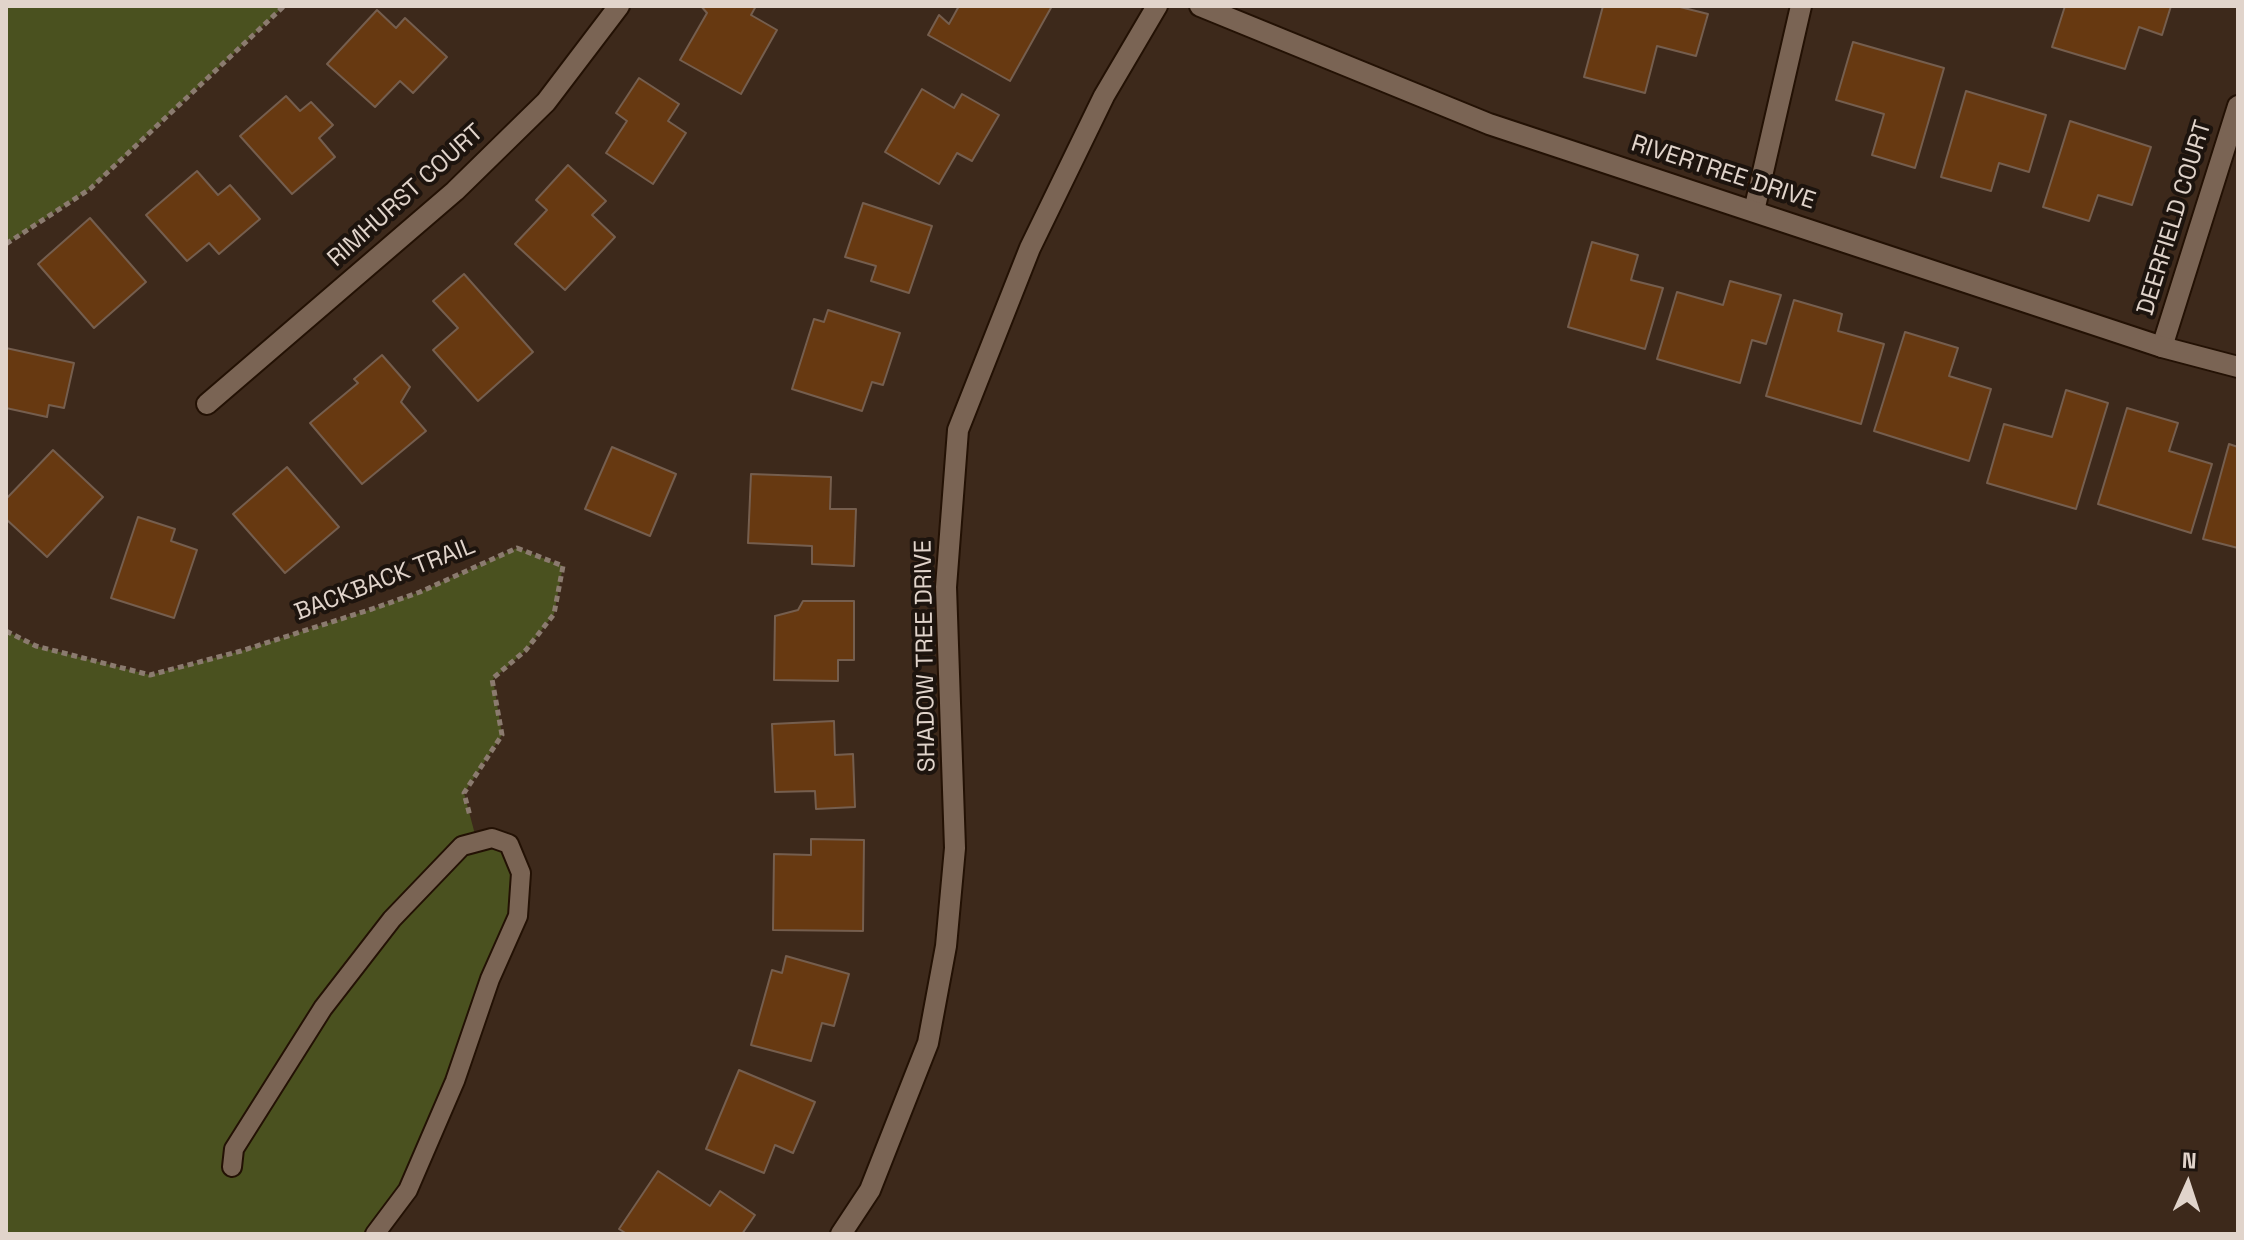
<!DOCTYPE html>
<style>
body{margin:0}
#map{position:relative;width:2244px;height:1240px;overflow:hidden;background:#3d291b;font-family:"Space Grotesk",sans-serif}
canvas{display:block}
.frame{position:absolute;inset:0;border:8px solid #e1d4cb;pointer-events:none}
.north{position:absolute;left:2148px;top:1144px;width:80px;height:80px;-webkit-text-stroke:6px #1d140e;paint-order:stroke;rotate:3deg;font-size:22px;font-weight:700;line-height:32px;text-align:center;color:#e1d4cb}
.north::after{content:'';display:block;margin:auto;width:28px;height:36px;background:#e1d4cb;clip-path:polygon(50% 0,100% 100%,50% 72%,0 100%)}
</style>
<div id="map">
<canvas width="2244" height="1240"></canvas>
<div class="frame"></div>
<div class="north">N</div>
</div>
<script>
const ctx = document.querySelector('canvas').getContext('2d');
ctx.lineJoin = 'round';
function paint(path, color) { ctx.fillStyle = color; ctx.fill(path, 'evenodd'); }
function stroke(path, color, width, dash) { ctx.strokeStyle = color; ctx.lineWidth = width; ctx.lineCap = dash ? 'butt' : 'round'; ctx.setLineDash(dash || []); ctx.stroke(path); }
function drawText(font, color, halo, rows, align = 'center') {
  ctx.font = font + ' "Space Grotesk",sans-serif'; ctx.lineWidth = 8; ctx.setLineDash([]); ctx.textBaseline = 'middle'; ctx.strokeStyle = halo; ctx.fillStyle = color; for (const [text, x, y, turn = 0] of rows) {
    ctx.save(); ctx.translate(x, y); ctx.rotate((+turn || 0) * Math.PI / 180); ctx.textAlign = isNaN(turn) ? turn : align; if (halo) ctx.strokeText(text, 0, 0); ctx.fillText(text, 0, 0); ctx.restore();
  }
}
paint(new Path2D(`
 M6 6H284L90 189 6 244Z
 M517 548 563 566 554 614 526 650 493 679 502 735 464 793 477 842 509 844 518 916 455 1081 375 1234H6V631L36 646 150 675 241 651 372 609 420 592Z`), '#4a511f');
const building = new Path2D(`
 M701 6H756L751 15 777 30 741 94 680 60 707 13Z
 M959 6H1052L1010 81 928 35 939 15 949 24Z
 M1603 6H1676L1708 14 1696 56 1657 46 1645 93 1584 77Z
 M2065 6H2171L2162 35 2139 27 2125 69 2052 47Z
 M377 10 396 28 405 18 447 57 413 93 400 81 375 107 327 64Z
 M1853 42 1944 68 1915 168 1872 155 1884 114 1836 100Z
 M639 78 679 104 668 121 686 133 653 184 606 153 627 121 616 113Z
 M922 89 954 108 962 94 999 115 972 161 957 153 939 184 885 152Z
 M1966 91 2046 115 2029 172 1999 163 1991 191 1941 177Z
 M286 96 300 111 311 102 333 125 319 138 335 157 292 194 240 136Z
 M2070 121 2151 147 2132 205 2098 195 2089 221 2043 207Z
 M568 165 606 201 592 215 615 237 565 290 515 244 547 210 536 200Z
 M197 171 218 195 230 185 260 219 219 254 209 243 187 261 146 215Z
 M863 203 932 226 909 293 871 281 876 266 845 257Z
 M90 218 146 282 94 328 38 264Z
 M1592 242 1638 255 1631 280 1663 288 1645 349 1568 327Z
 M464 274 533 352 478 401 433 350 458 328 433 301Z
 M1730 281 1781 295 1766 344 1752 340 1740 383 1657 359 1677 292 1723 305Z
 M1794 300 1842 314 1838 331 1884 344 1861 424 1766 396Z
 M828 310 900 333 883 385 872 382 862 411 792 389 814 319 824 322Z
 M1905 332 1958 348 1949 376 1991 389 1969 461 1874 431Z
 M6 348 74 363 64 408 49 405 47 417 6 408Z
 M382 355 410 387 401 402 426 431 362 484 310 423 358 383 354 379Z
 M2066 390 2108 403 2076 509 1987 483 2004 424 2052 437Z
 M2127 408 2178 423 2169 451 2212 464 2191 533 2098 504Z
 M2229 444 2238 447V548L2203 539Z
 M612 447 676 474 650 536 585 509Z
 M53 450 103 497 47 557 6 519V499Z
 M287 467 339 527 285 573 233 514Z
 M751 474 831 477 830 509H856L854 566 812 564V546L748 543Z
 M138 517 175 529 171 541 197 550 174 618 111 598Z
 M803 601H854V660H838V681L774 680 775 616 798 610Z
 M834 721 835 755 853 754 855 807 816 809 815 791 775 792 772 724Z
 M811 839 864 840 863 931 773 930 774 854 811 855Z
 M786 956 849 974 834 1026 822 1023 811 1061 751 1045 772 970 782 973Z
 M739 1070 815 1102 793 1153 775 1145 764 1173 706 1149Z
 M658 1171 710 1206 720 1191 755 1215 742 1234H627L619 1229Z`);
paint(building, '#673911');
stroke(building, '#755e4e', 2);
const lane = new Path2D(`
 M232 1167 234 1149 323 1008 392 919 462 846 492 838 509 844 521 873 518 916 490 979 455 1081 408 1190 375 1234`);
const street = new Path2D(`
 M1754 211 1801 6
 M2162 347 2238 106
 M207 404 455 191 546 102 619 6`);
const secondary = new Path2D(`
 M1200 6 1489 124 2162 347 2238 367
 M841 1234 870 1190 928 1043 946 946 955 848 946 587 958 430 1030 248 1104 96 1157 6`);
stroke(lane, '#231104', 22);
stroke(street, '#231104', 24);
stroke(secondary, '#231104', 24);
stroke(new Path2D(`
 M6 244 90 189 284 6
 M6 631 36 646 150 675 241 651 372 609 420 592 517 548 563 566 554 614 526 650 492 679 502 735 464 793 470 816`), '#8b7b6f', 5, [6, 4]);
stroke(lane, '#7a6454', 18);
stroke(street, '#7a6454', 20);
stroke(secondary, '#7a6454', 20);
drawText('24px', '#e1d4cb', '#1d140e', [
 ["RIVERTREE DRIVE",1723,173,18],
 ["RIMHURST COURT",406,196,-42],
 ["DEERFIELD COURT",2175,218,-73],
 ["BACKBACK TRAIL",385,580,-21],
 ["SHADOW TREE DRIVE",926,656,-91]
]);
</script>
